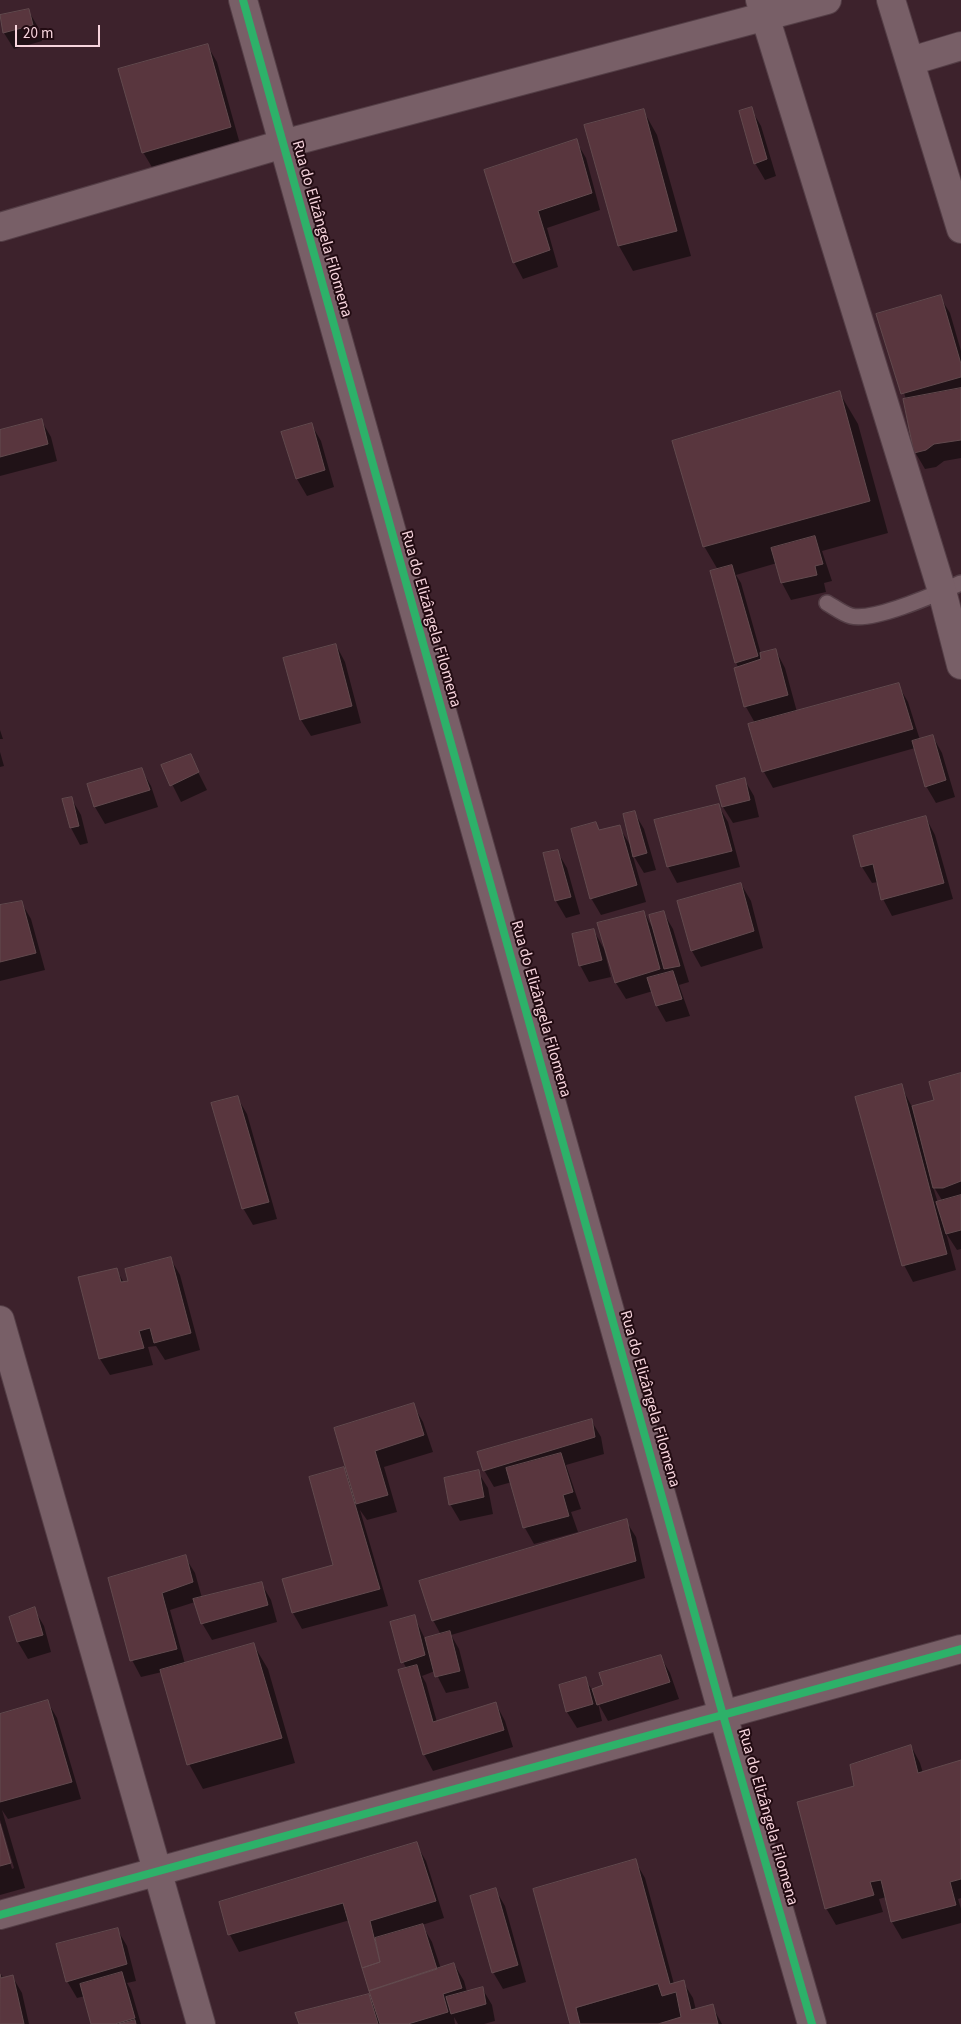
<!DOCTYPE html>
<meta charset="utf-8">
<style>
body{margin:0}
#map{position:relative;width:961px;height:2024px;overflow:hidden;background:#3d222c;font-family:"Source Sans 3",sans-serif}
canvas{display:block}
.scale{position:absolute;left:15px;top:25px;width:85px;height:22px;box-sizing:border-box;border:2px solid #f7d4dd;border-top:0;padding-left:6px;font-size:15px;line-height:18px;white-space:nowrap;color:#f7d4dd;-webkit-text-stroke:4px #220b12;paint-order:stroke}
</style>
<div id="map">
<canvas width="961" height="2024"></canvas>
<div class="scale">20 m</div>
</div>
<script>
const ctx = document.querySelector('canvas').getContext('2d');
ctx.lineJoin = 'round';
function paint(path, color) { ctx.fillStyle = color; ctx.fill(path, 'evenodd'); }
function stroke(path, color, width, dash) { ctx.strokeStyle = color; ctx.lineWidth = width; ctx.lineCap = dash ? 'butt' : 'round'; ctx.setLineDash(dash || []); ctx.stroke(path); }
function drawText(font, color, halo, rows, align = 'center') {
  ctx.font = font + ' "Source Sans 3",sans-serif'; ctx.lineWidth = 4; ctx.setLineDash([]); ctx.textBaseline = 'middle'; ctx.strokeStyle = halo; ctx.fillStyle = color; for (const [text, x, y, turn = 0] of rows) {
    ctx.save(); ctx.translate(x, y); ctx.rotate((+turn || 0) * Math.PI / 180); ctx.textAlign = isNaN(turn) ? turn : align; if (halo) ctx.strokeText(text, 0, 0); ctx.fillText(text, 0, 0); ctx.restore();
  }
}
paint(new Path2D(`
 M28 10 38 27 42 41 14 49 4 33 0 17Z
 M207 45 217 62 240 144 153 169 143 152Z
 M751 109 761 126 776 176 765 180 755 163Z
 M643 110 657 135 691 256 633 271 619 246 586 125Z
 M576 141 586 158 600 210 547 228 558 267 523 279 514 262 486 171Z
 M940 297 950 313 961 351V458L944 461 936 467 925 469 915 452 906 399 878 314Z
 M839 392 858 424 888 533 822 551 832 581 824 583 826 592 791 600 782 583 777 563 736 575 741 583 761 654 776 651 785 668 797 712 898 685 908 702 920 740 933 737 942 753 955 797 936 803 926 786 915 748 773 788 764 772 750 725 755 723 746 707 735 669 738 668 711 572 718 570 704 546Z
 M41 420 51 437 57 461 0 476V431Z
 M311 424 321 441 334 487 307 496 297 479 283 433Z
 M336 645 345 662 361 723 311 736 301 720Z
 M0 730 3 739H0Z
 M0 752 4 766 0 767Z
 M190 756 207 790 181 802 163 766Z
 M141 769 151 786 158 807 105 824 95 807 88 785Z
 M744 779 754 796 759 817 733 823 723 807Z
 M71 798 81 815 88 843 80 845 71 828Z
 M718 805 728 822 740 867 677 883 668 866Z
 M634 812 644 829 656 870 644 873 632 853 646 902 601 915 591 898 595 824 600 831 619 827 632 848Z
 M926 818 935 835 953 899 892 916 883 899 878 882 872 883 862 867 855 837Z
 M557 851 567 868 580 914 566 918 556 901 545 854Z
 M741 884 751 901 763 948 701 967 692 951Z
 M21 902 31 919 45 970 0 981V906Z
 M644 912 652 927 663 912 673 929 689 982 679 985 690 1016 666 1022 657 1006 653 991 626 999 616 983 598 924Z
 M594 931 604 949 611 977 589 982 580 965Z
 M961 1075V1249L957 1250 946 1233 956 1270 913 1282 904 1265 901 1086 912 1107 935 1101ZM933 1187H934L943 1202 938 1203Z
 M237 1097 247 1114 277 1219 253 1225 243 1208Z
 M170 1258 180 1275 200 1350 165 1360 156 1346 148 1347 153 1365 110 1375 100 1359 79 1278 116 1269 124 1283 129 1282Z
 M413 1405 423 1422 433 1452 384 1467 397 1512 367 1520 360 1510 388 1606 302 1629 293 1613 335 1566 344 1468 349 1478Z
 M591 1420 601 1437 604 1454 566 1465 581 1509 571 1512 578 1532 534 1544 525 1528 512 1482 494 1487 484 1470Z
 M478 1472 488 1488 493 1514 460 1521 450 1504Z
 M626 1521 636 1537 645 1578 451 1635 459 1649 469 1688 446 1693 435 1671 422 1676 426 1683 437 1722 496 1704 505 1721 513 1747 433 1771 424 1754 407 1669 403 1662 414 1616 425 1639 441 1635 433 1620Z
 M185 1557 195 1573 202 1598 261 1583 271 1600 277 1622 212 1640 202 1623 195 1602 170 1610 185 1664 253 1644 268 1669 295 1763 203 1789 189 1764 162 1672 141 1677 132 1660 109 1579Z
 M34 1609 44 1626 51 1652 28 1659 18 1642 11 1618Z
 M660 1656 670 1673 679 1699 608 1721 598 1703 602 1721 577 1728 567 1712 585 1679 592 1690 604 1686Z
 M47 1701 57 1718 81 1799 8 1819 2 1810 25 1888 0 1895V1829L12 1869 14 1868 0 1820V1715Z
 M911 1746 920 1763 923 1773 961 1762V1898L958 1899 961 1909V1923L902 1939 892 1922 886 1897 879 1899 883 1912 836 1925 826 1908 855 1787Z
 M416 1844 426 1861 444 1918 422 1925 432 1942 441 1969 454 1964 464 1981 467 1992 482 1988 492 2005 495 2021 484 2024H458L454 2017 455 2024H300L369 1995 375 2007 350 1920 239 1952 230 1935 221 1903Z
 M635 1861 645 1878 674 1984 683 1982 693 1998 696 2010 712 2006 722 2024H571Z
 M495 1889 505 1906 526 1982 503 1989 493 1972Z
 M117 1929 127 1946 136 1981 127 1983 131 1990 141 2024H92L85 1996 77 1998 67 1981Z
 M0 1973 4 1979 12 1976 22 1993 29 2024H0Z`), '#0007');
const building = new Path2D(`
 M29 9 33 25 3 33 0 15Z
 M208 44 231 127 142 153 118 69Z
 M752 107 767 159 754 164 739 111Z
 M644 109 677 231 618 246 584 125Z
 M577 139 592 193 538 211 550 250 513 263 484 170Z
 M941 295 961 364V377L901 394 876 314Z
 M961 388V440L934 444 926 450 914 453 903 399Z
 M840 391 870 501 703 547 672 441Z
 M42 419 48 444 0 457V430Z
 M312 423 325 470 296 479 281 432Z
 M815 536 823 564 815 566 817 575 781 583 771 548Z
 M732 565 758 656 735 663 710 571Z
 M336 644 352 706 300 720 283 658Z
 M776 649 788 695 744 707 734 668 761 659 760 653Z
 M899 683 913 729 762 772 748 724Z
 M933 735 946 780 925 787 912 741Z
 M191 754 199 772 170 786 161 765Z
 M142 768 150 790 94 807 87 784Z
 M745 778 750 800 722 807 716 786Z
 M72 797 79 826 70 828 62 799Z
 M719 804 732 851 667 867 654 820Z
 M635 811 647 853 633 857 623 814Z
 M926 816 944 883 881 900 873 864 861 867 853 836Z
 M596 822 599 830 620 825 637 885 590 899 571 829Z
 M558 850 571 897 555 901 543 853Z
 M741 883 754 931 691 951 677 901Z
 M22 901 36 953 0 962V905Z
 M644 911 660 969 615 983 597 923Z
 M664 911 680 966 664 969 649 915Z
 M594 929 602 960 579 966 572 934Z
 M673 971 682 999 656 1006 647 978Z
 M961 1073V1181L943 1188H933L912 1106 934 1100 929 1082Z
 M902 1084 947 1254 902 1266 855 1097Z
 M238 1096 269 1202 242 1209 211 1103Z
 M961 1195V1230L946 1234 936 1202Z
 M171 1257 191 1333 154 1343 150 1328 139 1331 144 1348 99 1359 78 1277 117 1268 121 1282 128 1281 125 1269Z
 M414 1403 424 1435 375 1451 388 1495 356 1504 334 1428Z
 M592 1419 595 1437 483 1471 477 1452Z
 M561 1453 573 1492 563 1495 569 1516 523 1528 506 1468Z
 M344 1467 380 1589 292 1613 282 1579 333 1565 309 1477Z
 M479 1470 484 1497 449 1505 444 1478Z
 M627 1519 636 1561 432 1621 419 1581Z
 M186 1555 193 1582 162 1593 177 1649 130 1661 108 1578Z
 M262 1582 268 1605 201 1624 193 1599Z
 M35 1607 43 1635 17 1642 9 1617Z
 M415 1615 425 1655 401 1663 390 1622Z
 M450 1631 460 1671 435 1677 425 1638Z
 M254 1643 282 1738 187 1765 160 1670Z
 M661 1655 670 1682 597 1705 592 1689 603 1685 599 1673Z
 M417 1665 433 1722 496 1702 504 1730 423 1755 398 1670Z
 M586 1677 593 1704 566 1712 559 1685Z
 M48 1700 72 1782 0 1802V1714Z
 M911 1745 918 1773 961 1760V1879L950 1882 956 1905 891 1922 881 1880 870 1882 874 1895 825 1909 797 1802 854 1786 850 1765Z
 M0 1824 11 1863 0 1866Z
 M417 1842 436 1901 370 1921 380 1962 362 1968 343 1903 228 1935 219 1902Z
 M636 1859 670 1984 684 1980 691 2010 713 2004 718 2024H570L533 1889Z
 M496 1888 518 1965 492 1973 470 1896Z
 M423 1924 437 1969 369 1991 362 1968 380 1962 375 1938Z
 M118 1928 127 1964 66 1982 56 1944Z
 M454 1963 462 1988 443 1994 448 2012 408 2024H380L369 1991Z
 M122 1972 135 2018 115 2024H91L80 1984Z
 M0 1974 1 1978 13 1975 24 2024H0Z
 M658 1984 662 1996 676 1992 681 2017 658 2024H580L576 2008Z
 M483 1987 486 2004 451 2014 446 1997Z
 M369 1994 378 2024H299L295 2013Z
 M135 2020 136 2024H119Z`);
paint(building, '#59363e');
stroke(building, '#624a4e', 1);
const service = new Path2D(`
 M827 603C834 607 843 614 851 616 874 622 938 593 961 583`);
const minor = new Path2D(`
 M243 0 723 1715 812 2024
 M760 0 942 591 961 665
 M891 0 961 229
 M911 61 961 46
 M0 227 283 144 827 0
 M0 1320 201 2024
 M0 1915 961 1649`);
stroke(service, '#543e46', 18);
stroke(minor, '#543e46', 30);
stroke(service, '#785f67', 15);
stroke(minor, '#785f67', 28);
stroke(new Path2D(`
 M243 0 723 1715 812 2024
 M0 1915 961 1649`), '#2db169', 8);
drawText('16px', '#f7d4dd', '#220b12', [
 ["Rua do Elizângela Filomena",321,229,74],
 ["Rua do Elizângela Filomena",430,619,74],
 ["Rua do Elizângela Filomena",540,1009,74],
 ["Rua do Elizângela Filomena",649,1399,74],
 ["Rua do Elizângela Filomena",767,1817,74]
]);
</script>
